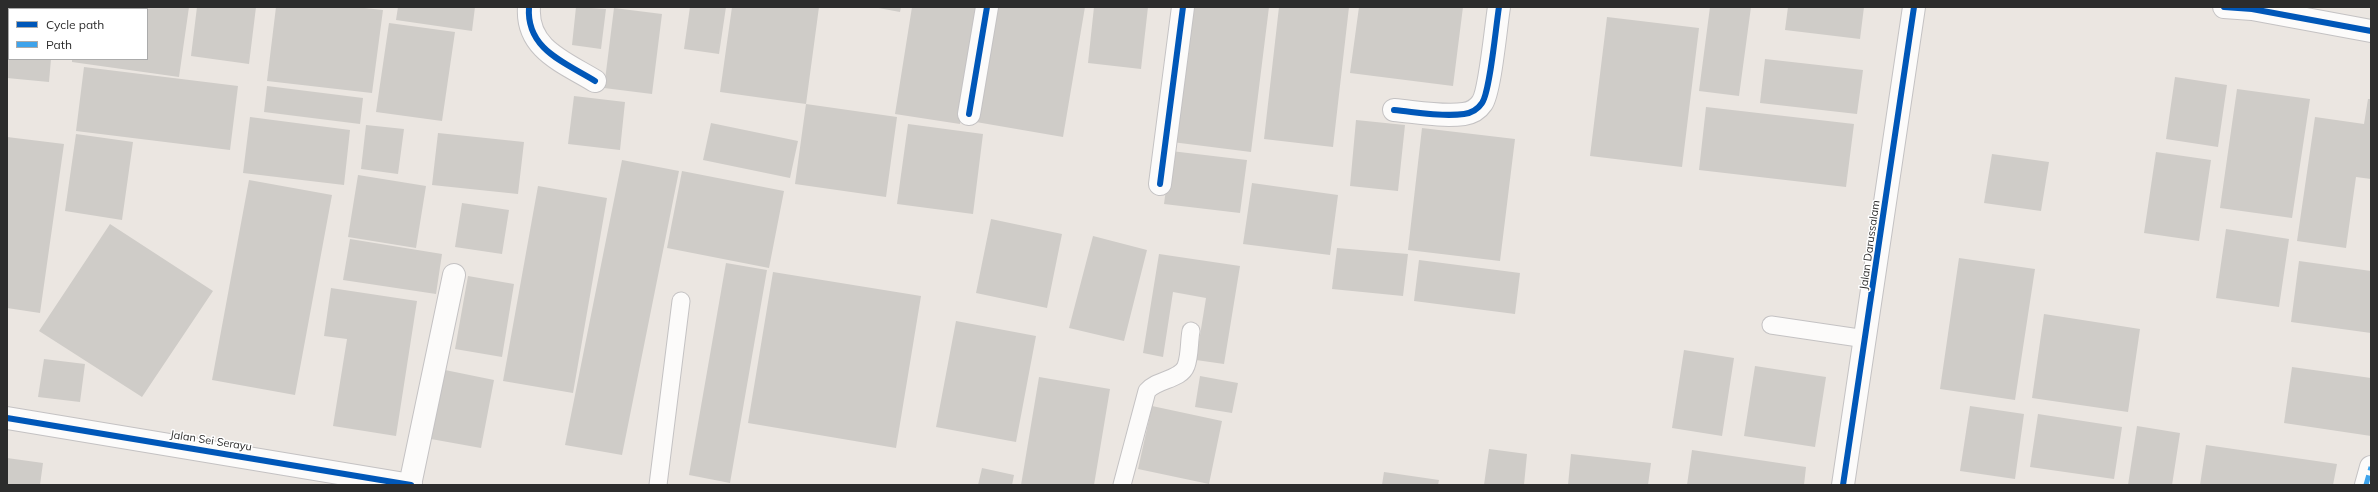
<!DOCTYPE html>
<style>
body{margin:0}
#map{position:relative;width:2378px;height:492px;overflow:hidden;background:#ebe6e1;font-family:Mulish,sans-serif}
canvas{display:block}
.frame{position:absolute;inset:0;border:8px solid #2c2c2c;pointer-events:none}
.legend{position:absolute;left:8px;top:8px;width:140px;height:52px;box-sizing:border-box;background:#fff;border:1px solid #ababab;margin:0;padding:5px 7px;list-style:none;font-size:12px;color:#2c2c2c}
.legend li{display:flex;align-items:center;gap:8px;height:20px}
.legend b{width:20px;border:1px solid #ababab}
</style>
<div id="map">
<canvas width="2378" height="492"></canvas>
<div class="frame"></div>
<ul class="legend">
<li><b style="height:5px;background:#0057b8"></b>Cycle path</li>
<li><b style="height:5px;background:#3ea3eb"></b>Path</li>
</ul>
</div>
<script>
const ctx = document.querySelector('canvas').getContext('2d');
ctx.lineJoin = 'round';
function paint(path, color) { ctx.fillStyle = color; ctx.fill(path, 'evenodd'); }
function stroke(path, color, width, dash) { ctx.strokeStyle = color; ctx.lineWidth = width; ctx.lineCap = dash ? 'butt' : 'round'; ctx.setLineDash(dash || []); ctx.stroke(path); }
function drawText(font, color, halo, rows, align = 'center') {
  ctx.font = font + ' Mulish,sans-serif'; ctx.lineWidth = 3; ctx.setLineDash([]); ctx.textBaseline = 'middle'; ctx.strokeStyle = halo; ctx.fillStyle = color; for (const [text, x, y, turn = 0] of rows) {
    ctx.save(); ctx.translate(x, y); ctx.rotate((+turn || 0) * Math.PI / 180); ctx.textAlign = isNaN(turn) ? turn : align; if (halo) ctx.strokeText(text, 0, 0); ctx.fillText(text, 0, 0); ctx.restore();
  }
}
paint(new Path2D(`
 M7 7H57V9H9V59H51L49 82 7 78Z
 M79 7H189L179 77 72 62V59H147V9H79Z
 M197 7H256L249 64 191 56Z
 M276 7H355L383 10 372 93 267 81Z
 M398 7H475L472 31 396 20Z
 M576 7 606 9 601 49 572 45Z
 M690 7H726L719 54 684 49Z
 M732 7H819L806 104 897 117 886 197 795 184 806 104 720 92Z
 M873 7H901L900 12Z
 M912 7H979L960 124 895 114Z
 M996 7H1085L1063 137 976 122Z
 M1094 7H1148L1141 69 1088 63Z
 M1188 7H1269L1251 152 1172 142Z
 M1279 7H1349L1333 147 1264 139Z
 M1359 7H1463L1453 86 1350 73Z
 M1710 7H1751L1739 96 1699 91Z
 M1788 7H1864L1860 39 1785 30Z
 M614 8 662 14 652 94 604 88Z
 M1607 17 1699 28 1682 167 1590 156Z
 M389 23 455 32 442 121 376 112Z
 M1765 59 1863 70 1857 114 1760 103Z
 M84 67 238 86 230 150 76 131Z
 M2175 77 2227 85 2218 147 2166 139Z
 M267 86 363 98 360 124 264 112Z
 M2237 89 2310 99 2292 218 2220 208Z
 M574 96 625 102 620 150 568 144Z
 M2368 99H2371V179L2356 177 2346 248 2297 241 2315 117 2364 124Z
 M1706 107 1854 124 1846 187 1699 170Z
 M250 117 350 130 344 185 243 173Z
 M1356 120 1405 125 1398 191 1350 186Z
 M711 123 798 141 790 178 703 160Z
 M908 124 983 134 973 214 897 204Z
 M366 125 404 129 398 174 361 169Z
 M1422 128 1515 139 1500 261 1408 250Z
 M438 133 524 142 518 194 432 185Z
 M76 134 133 142 122 220 65 211Z
 M7 137 64 144 40 313 7 308Z
 M1171 151 1247 160 1240 213 1164 204Z
 M2156 152 2211 160 2199 241 2144 233Z
 M1992 154 2049 162 2041 211 1984 203Z
 M622 160 679 171 622 455 565 445Z
 M682 171 784 191 769 268 667 248Z
 M358 175 426 186 416 248 348 237Z
 M249 180 332 195 295 395 212 380Z
 M1252 183 1338 195 1330 255 1243 244Z
 M538 186 607 198 573 393 503 381Z
 M462 203 509 210 502 254 455 247Z
 M991 219 1062 234 1047 308 976 293Z
 M110 224 213 291 142 397 39 331Z
 M2226 229 2289 239 2279 307 2216 298Z
 M1093 236 1147 250 1124 341 1069 328Z
 M350 239 442 254 436 294 343 280Z
 M1337 248 1408 254 1403 296 1332 289Z
 M1159 254 1240 266 1224 364 1196 360 1206 298 1173 292 1163 357 1143 353Z
 M1959 258 2035 269 2015 400 1940 389Z
 M1419 260 1520 273 1515 314 1414 301Z
 M2299 261 2371 271V333L2291 322Z
 M726 263 767 270 730 483 689 475Z
 M773 272 921 296 896 448 748 423Z
 M468 276 514 284 502 357 455 349Z
 M331 288 417 301 396 436 333 426 347 339 324 336Z
 M2044 314 2140 329 2128 412 2032 398Z
 M956 321 1036 336 1016 442 936 427Z
 M1684 350 1734 358 1722 436 1672 428Z
 M44 359 85 364 80 402 38 397Z
 M1755 366 1826 377 1815 447 1744 436Z
 M2292 367 2371 378V436L2284 423Z
 M445 370 494 380 481 448 431 439Z
 M1200 376 1238 383 1232 413 1195 407Z
 M1039 377 1110 389 1094 485H1021Z
 M1152 406 1222 421 1209 484 1138 469Z
 M1970 406 2024 414 2015 479 1960 471Z
 M2038 414 2122 427 2114 479 2030 467Z
 M2137 426 2180 433 2172 485H2128Z
 M2206 445 2337 464 2333 485H2200Z
 M1489 449 1527 454 1524 485H1484Z
 M1692 450 1806 467 1804 485H1687Z
 M1571 454 1651 463 1648 485H1568Z
 M7 458 43 463 40 485H7Z
 M982 468 1014 475 1012 485H978Z
 M1384 472 1439 480 1438 485H1382Z`), '#cfccc8');
const lane = new Path2D(`
 M1771 325 1866 339
 M658 485 681 301
 M1122 485 1147 391C1157 379 1181 380 1186 366 1190 356 1189 341 1191 331`);
const street = new Path2D(`
 M529 7C526 49 564 62 595 81
 M2224 7 2252 9 2371 31
 M1394 110C1416 112 1442 117 1464 114 1471 113 1478 109 1482 103 1490 92 1496 25 1499 7
 M969 114 987 7
 M1160 184 1183 7
 M410 485 454 275
 M1843 485 1914 7
 M2366 485 2371 467`);
const secondary = new Path2D(`
 M7 418 411 485`);
stroke(lane, '#c4c2c3', 19);
stroke(street, '#c4c2c3', 24);
stroke(secondary, '#c4c2c3', 24);
stroke(lane, '#fcfbfa', 17);
stroke(street, '#fcfbfa', 22);
stroke(secondary, '#fcfbfa', 22);
stroke(new Path2D(`
 M2366 485 2371 467`), '#3ea3eb', 5, [10, 5]);
stroke(new Path2D(`
 M529 7C526 49 564 62 595 81
 M2224 7 2252 9 2371 31
 M1394 110C1416 112 1442 117 1464 114 1471 113 1478 109 1482 103 1490 92 1496 25 1499 7
 M969 114 987 7
 M1160 184 1183 7
 M7 418 411 485
 M1843 485 1914 7`), '#0057b8', 6);
drawText('11px', '#2c2c2c', '#fff', [
 ["Jalan Darussalam",1870,245,-82],
 ["Jalan Sei Serayu",211,441,9]
]);
</script>
